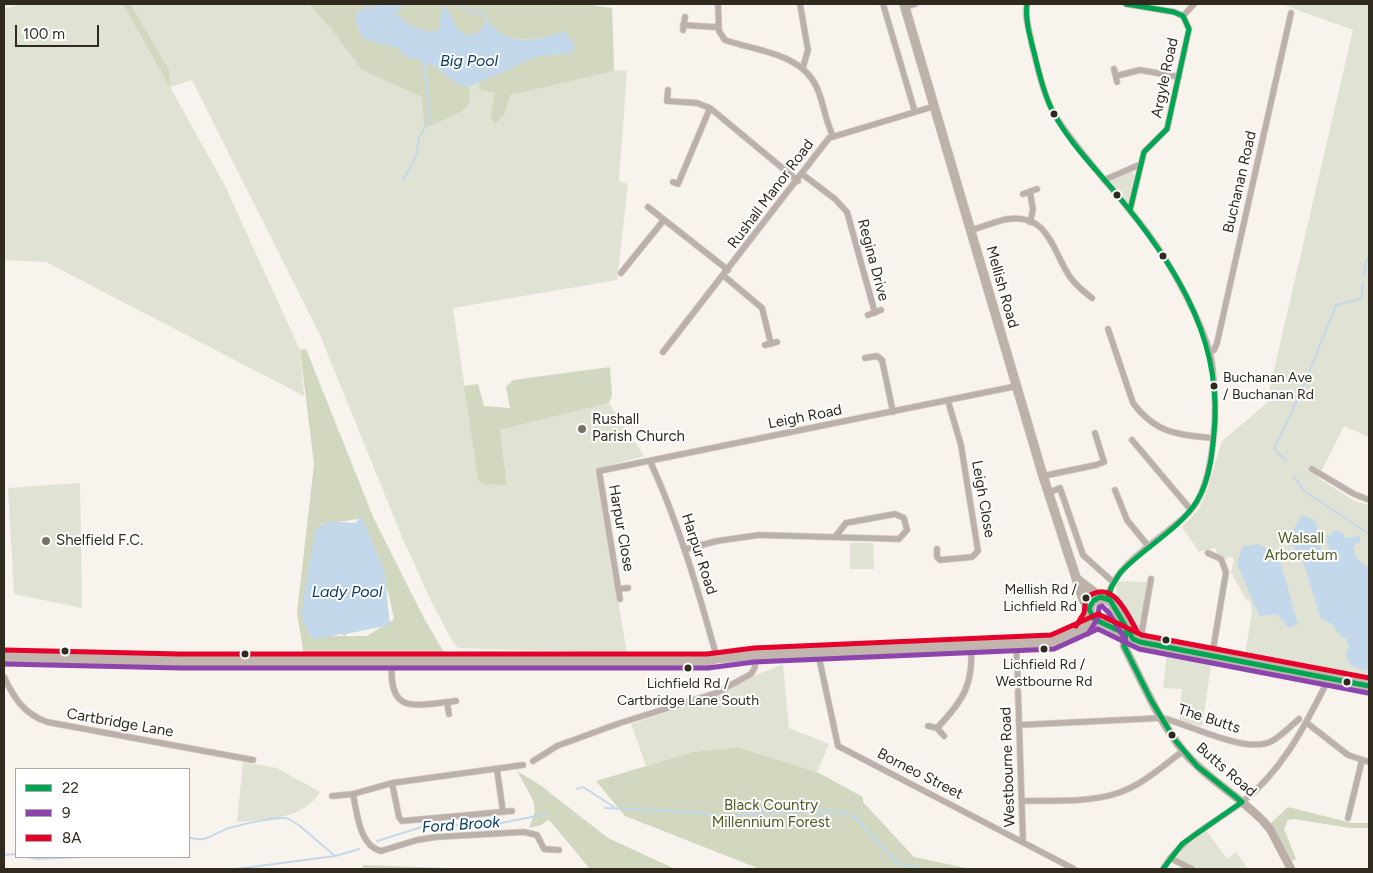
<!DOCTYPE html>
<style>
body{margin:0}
#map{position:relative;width:1373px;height:873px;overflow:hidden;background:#f8f3ed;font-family:Figtree,sans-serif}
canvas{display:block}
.frame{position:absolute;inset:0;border:5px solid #30291e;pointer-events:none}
.legend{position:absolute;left:15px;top:768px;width:175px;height:90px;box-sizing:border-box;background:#fff;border:1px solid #aca9a5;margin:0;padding:6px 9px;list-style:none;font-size:15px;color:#30291e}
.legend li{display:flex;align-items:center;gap:10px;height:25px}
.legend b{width:25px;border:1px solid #aca9a5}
.scale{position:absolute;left:15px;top:25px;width:84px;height:22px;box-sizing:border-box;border:2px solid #30291e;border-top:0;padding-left:6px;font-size:15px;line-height:18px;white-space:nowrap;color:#30291e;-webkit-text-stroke:4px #fff;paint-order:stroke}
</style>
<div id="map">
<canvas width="1373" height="873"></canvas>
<div class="frame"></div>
<ul class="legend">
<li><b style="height:6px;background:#00a651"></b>22</li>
<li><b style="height:6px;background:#8e44ad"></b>9</li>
<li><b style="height:6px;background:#e4002b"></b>8A</li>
</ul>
<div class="scale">100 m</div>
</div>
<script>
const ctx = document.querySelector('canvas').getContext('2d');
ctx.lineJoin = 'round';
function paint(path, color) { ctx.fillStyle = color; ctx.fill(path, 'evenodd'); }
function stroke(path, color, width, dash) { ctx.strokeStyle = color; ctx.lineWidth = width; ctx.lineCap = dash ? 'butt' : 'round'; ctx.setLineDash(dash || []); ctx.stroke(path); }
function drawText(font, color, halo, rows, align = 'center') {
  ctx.font = font + ' Figtree,sans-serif'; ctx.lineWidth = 4; ctx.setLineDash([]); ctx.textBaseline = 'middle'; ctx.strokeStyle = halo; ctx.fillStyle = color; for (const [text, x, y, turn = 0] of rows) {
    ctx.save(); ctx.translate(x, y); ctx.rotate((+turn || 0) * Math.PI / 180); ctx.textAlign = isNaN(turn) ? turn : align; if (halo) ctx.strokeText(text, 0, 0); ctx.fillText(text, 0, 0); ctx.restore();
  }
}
paint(new Path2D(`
 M21 4H583L612 8 614 70 627 71 619 181 628 184 617 280 453 308 478 480 483 484H507L500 430 609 403 644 456 595 469 627 653 458 648 453 642 432 603 402 537 320 335 192 80 170 87 225 186 300 350 304 396 46 262 4 260V9Z
 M1281 4H1369V437L1344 426 1322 470 1317 475 1318 478 1353 500 1369 505V679L1245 655 1252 613 1250 601 1246 600 1231 572 1234 560 1232 557 1222 559 1217 555 1216 548 1197 552 1198 550 1182 527 1198 510 1204 499 1222 441 1266 404 1353 30Z
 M1132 172 1135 176 1128 203 1110 181Z
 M80 483 82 608 14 594 8 488Z
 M850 543H873L874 569H850Z
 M1116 581 1149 582 1142 633C1126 617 1116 604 1116 581Z
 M1167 652 1212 660 1202 727 1179 720 1182 689 1163 688Z
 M783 664 789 728 829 744 817 772 737 747 693 752 646 766 631 724 717 696 752 677Z
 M243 762 277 768 320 792C303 820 267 819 237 822Z
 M1206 830 1227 859 1236 852 1248 869H1200L1176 857 1177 854Z`), '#e0e2d3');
paint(new Path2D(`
 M123 4H130L169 70 170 87Z
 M309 4H380L365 9 363 39 397 48 408 58C434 58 446 81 469 87L470 103 462 111 426 128 424 124 422 97 362 70 333 31Z
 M405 4H548L557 6V4H583L612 8 614 71 510 95 504 115 494 124 491 115 495 93 479 89V83L538 56 566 54 573 52 574 44 565 32C540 38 515 46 493 29 472 36 463 42 451 18 448 12 447 9 442 6L439 29 432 32C416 29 407 24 396 12Z
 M306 349 374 519 425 620 445 654 304 656 297 613 314 464 300 350ZM359 519 389 595 394 619 367 636H315L323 575 321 524Z
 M610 367 612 395 609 403 500 430 507 485 483 484 478 480 464 386 478 384 484 406 510 408 506 387 513 380Z
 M737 747 817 772 863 797V802L914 857 971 869H760L625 816 596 781 693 752Z
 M517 771 540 785 608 838 675 869H590L550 821 548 820 541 825 529 828 535 811 533 800Z
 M1288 807 1352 823H1369V828H1350L1294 819 1288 820 1284 829 1296 859 1292 861 1270 824Z
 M363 865 477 869H363Z`), '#d2d7bf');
paint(new Path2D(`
 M380 4H405L396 12C406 25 417 29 432 32L439 29 442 5C458 16 451 42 479 33L487 20C508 49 535 40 565 32L574 44 573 52 566 54 538 56 469 87 457 84 433 65H424L417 58H408L397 48 363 39 355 21 356 13Z
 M359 512 384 568 390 625 346 634 345 637 342 634 314 639 310 637 301 615 315 532C323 517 342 523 355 523L360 518Z
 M1303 515 1316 521 1321 551 1331 554 1326 537 1336 530 1342 532 1346 538 1360 536V541L1353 547C1356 560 1359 561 1369 567V671C1356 669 1346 666 1346 651L1349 648 1346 638 1341 637 1332 624 1321 619 1302 559 1287 538Z
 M1258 544 1278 553 1298 624 1289 628 1277 614 1259 616 1237 564 1242 547Z`), '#c4d8ec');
stroke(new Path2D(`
 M363 4 365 9
 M460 4 469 11 484 13 487 20
 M403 180 417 154 419 137 428 122 429 107 424 65
 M1364 275 1366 261 1369 257
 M1286 461 1274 449 1301 392 1336 305 1361 299 1363 283
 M1293 475 1304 491 1369 534
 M577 789 583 787 614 807
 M605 808 690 812 729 817 762 812H840L856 818 897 863 923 869
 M189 837C206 844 214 833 229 828 243 824 273 817 287 818L300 826 335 856
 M377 841 425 826 496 824 547 814
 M4 855 16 854
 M28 857 37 859 81 857
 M236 869 335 856 359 849`), '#c4d8ec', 2);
const street = new Path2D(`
 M718 4 719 31 725 40C756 51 802 53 817 88 824 104 825 120 833 136
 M800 4 808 50 803 67
 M883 4 915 112
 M1027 4C1024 16 1030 32 1032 45 1038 69 1044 99 1058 120 1084 159 1118 194 1147 232 1169 261 1206 327 1212 363 1214 377 1215 391 1215 405 1215 434 1211 487 1191 510 1167 537 1114 562 1107 599
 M1126 4 1174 12 1183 16 1189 29 1167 129 1144 152 1130 210
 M906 7 915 4
 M1183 16 1194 4
 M683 25 714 27 718 26
 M683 30 685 17
 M1114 69 1117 82
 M1116 76 1140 70 1179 77
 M668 90 667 101 697 103 710 108 798 181
 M802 174 835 199 847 212 875 313
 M1104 180 1139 165
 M673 182 678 184 710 108
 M1023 194 1037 189
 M648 207 728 270
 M1030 222 1033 210 1030 192
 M971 230C983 227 996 221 1008 219 1050 214 1052 251 1070 277 1076 285 1084 292 1092 298
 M621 273 663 221
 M724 276 762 308 771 344
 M868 315 881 310
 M1108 329 1133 403C1156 434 1179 435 1213 438
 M765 345 777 342
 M663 352 829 138 935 106
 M1209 353 1214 350 1217 343 1291 13
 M865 358 877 356 882 360 893 412
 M1132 440 1191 510
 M650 461C679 524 698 590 717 658
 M1312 469 1354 494 1369 500
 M1043 476 1096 465 1104 462 1095 433
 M1115 490 1127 520 1149 547
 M1053 491 1060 488 1083 555 1112 581
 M686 549 717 541 759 535 899 539 907 530 904 518 895 514 846 523 835 537
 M937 549V557L940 560 972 557 978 551 961 445 948 401
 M1208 553 1221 559 1226 572 1212 656
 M618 589 628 588
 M620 599 599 471 1017 386
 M1140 642 1151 579
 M1016 643 1018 683
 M818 653 838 746 1074 869
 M392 659C388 715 411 706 456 701
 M4 677C14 698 24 714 47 722L253 760
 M1018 691 1023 842
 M447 702 449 714
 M1307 723 1348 755 1369 762
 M1019 725 1162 718C1189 724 1247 755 1272 741 1281 736 1291 726 1299 719
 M928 726 937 728 944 736
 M937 728C963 701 974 684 971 645
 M533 761 557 746 620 723 716 693 751 674 755 667 754 655
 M497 770 503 812
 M392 783 399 817 402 821 512 811
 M353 794C357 812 359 846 381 851L417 840 436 837 524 832 537 835 544 849 559 850
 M332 796 353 794 392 783 523 765
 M1022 801C1053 800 1089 803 1118 793 1142 785 1163 766 1183 751
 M1348 818 1362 760
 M1170 858 1192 869
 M1163 869C1181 838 1213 824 1241 803 1280 773 1303 730 1325 686`);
const secondary = new Path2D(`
 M1126 634 1124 646C1142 681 1159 722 1185 753 1207 779 1239 796 1263 821L1270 829 1291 869`);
const primary = new Path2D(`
 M904 4 1043 476 1083 599 1089 609
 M1077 579 1100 597`);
const highway = new Path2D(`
 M1114 608 1112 616 1105 621 1095 620 1090 612V605L1095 599H1107L1112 603 1132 637
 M1102 622 1140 642 1369 686
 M4 657 180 661H708L717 658 754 655 1053 642 1098 621`);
stroke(street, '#d3cfc9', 7);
stroke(secondary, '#d3cfc9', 9);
stroke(primary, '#d3cfc9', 10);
stroke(highway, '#d3cfc9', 11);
stroke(street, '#bcb0aa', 5.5);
stroke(secondary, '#bbaea7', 8);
stroke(primary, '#bdb2aa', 9);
stroke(highway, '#c1b5ad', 10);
stroke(new Path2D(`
 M1027 4C1025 20 1030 37 1034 52 1039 72 1043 92 1052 110 1067 140 1093 166 1114 191 1170 258 1219 330 1215 421 1213 447 1211 478 1197 501 1180 529 1142 549 1120 573L1112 586 1107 599
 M1126 4 1174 12 1183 16 1189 29 1167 129 1144 152 1130 210
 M1163 869 1182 844 1242 802 1197 766 1175 740 1151 700 1124 646 1126 634 1094 619 1089 609 1093 601 1100 597 1110 600 1133 639 1140 642 1369 686`), '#00a651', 5);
stroke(new Path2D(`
 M1088 634 1098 618 1099 607 1102 606 1109 613 1126 641
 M4 664 180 668H708L754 662 1054 649 1098 629 1139 649 1368 693`), '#8e44ad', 5);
stroke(new Path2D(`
 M1076 626 1084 613 1086 598C1113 577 1127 614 1138 633
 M4 650 180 654H707L754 648 1051 635 1098 614 1142 635 1369 678`), '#e4002b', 5);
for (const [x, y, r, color] of [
 [1054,114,4.5,"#30291e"],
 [1117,195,4.5,"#30291e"],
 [1163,256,4.5,"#30291e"],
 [1214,386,4.5,"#30291e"],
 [582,429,5,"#767066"],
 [46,541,5,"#767066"],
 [1086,598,4.5,"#30291e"],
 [1166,640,4.5,"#30291e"],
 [1044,649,4.5,"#30291e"],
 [65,651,4.5,"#30291e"],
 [245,654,4.5,"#30291e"],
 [688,668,4.5,"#30291e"],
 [1347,682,4.5,"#30291e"],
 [1172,735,4.5,"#30291e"]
]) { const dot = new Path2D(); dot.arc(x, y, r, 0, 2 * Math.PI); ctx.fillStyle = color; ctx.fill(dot); stroke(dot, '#fff', 2); }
drawText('14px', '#30291e', '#fff', [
 ["Buchanan Ave",1223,378,"left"],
 ["/ Buchanan Rd",1223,395,"left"],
 ["Mellish Rd /",1077,590,"right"],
 ["Lichfield Rd",1077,607,"right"],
 ["Lichfield Rd /",1044,665],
 ["Westbourne Rd",1044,682],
 ["Lichfield Rd /",688,684],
 ["Cartbridge Lane South",688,701]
]);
drawText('15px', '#30291e', '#fff', [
 ["Argyle Road",1165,78,-78],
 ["Buchanan Road",1240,182,-77],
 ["Rushall Manor Road",771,194,-53],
 ["Regina Drive",873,260,75],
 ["Mellish Road",1002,287,74],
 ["Leigh Road",805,417,-11],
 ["Leigh Close",983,499,80],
 ["Harpur Close",621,528,80],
 ["Harpur Road",699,554,72],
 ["The Butts",1209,719,18],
 ["Cartbridge Lane",120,723,10],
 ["Westbourne Road",1008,767,-92],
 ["Butts Road",1226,770,41],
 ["Borneo Street",920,774,27]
]);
drawText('15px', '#30291e', '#fff', [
 ["Rushall",592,420],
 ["Parish Church",592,437],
 ["Shelfield F.C.",56,541]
], 'left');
drawText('15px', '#4c5c23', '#fff', [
 ["Walsall",1301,539],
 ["Arboretum",1301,556],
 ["Black Country",771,806],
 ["Millennium Forest",771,823]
]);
drawText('italic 16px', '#093a61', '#fff', [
 ["Big Pool",469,61],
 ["Lady Pool",347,592],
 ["Ford Brook",461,825,-4]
]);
</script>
